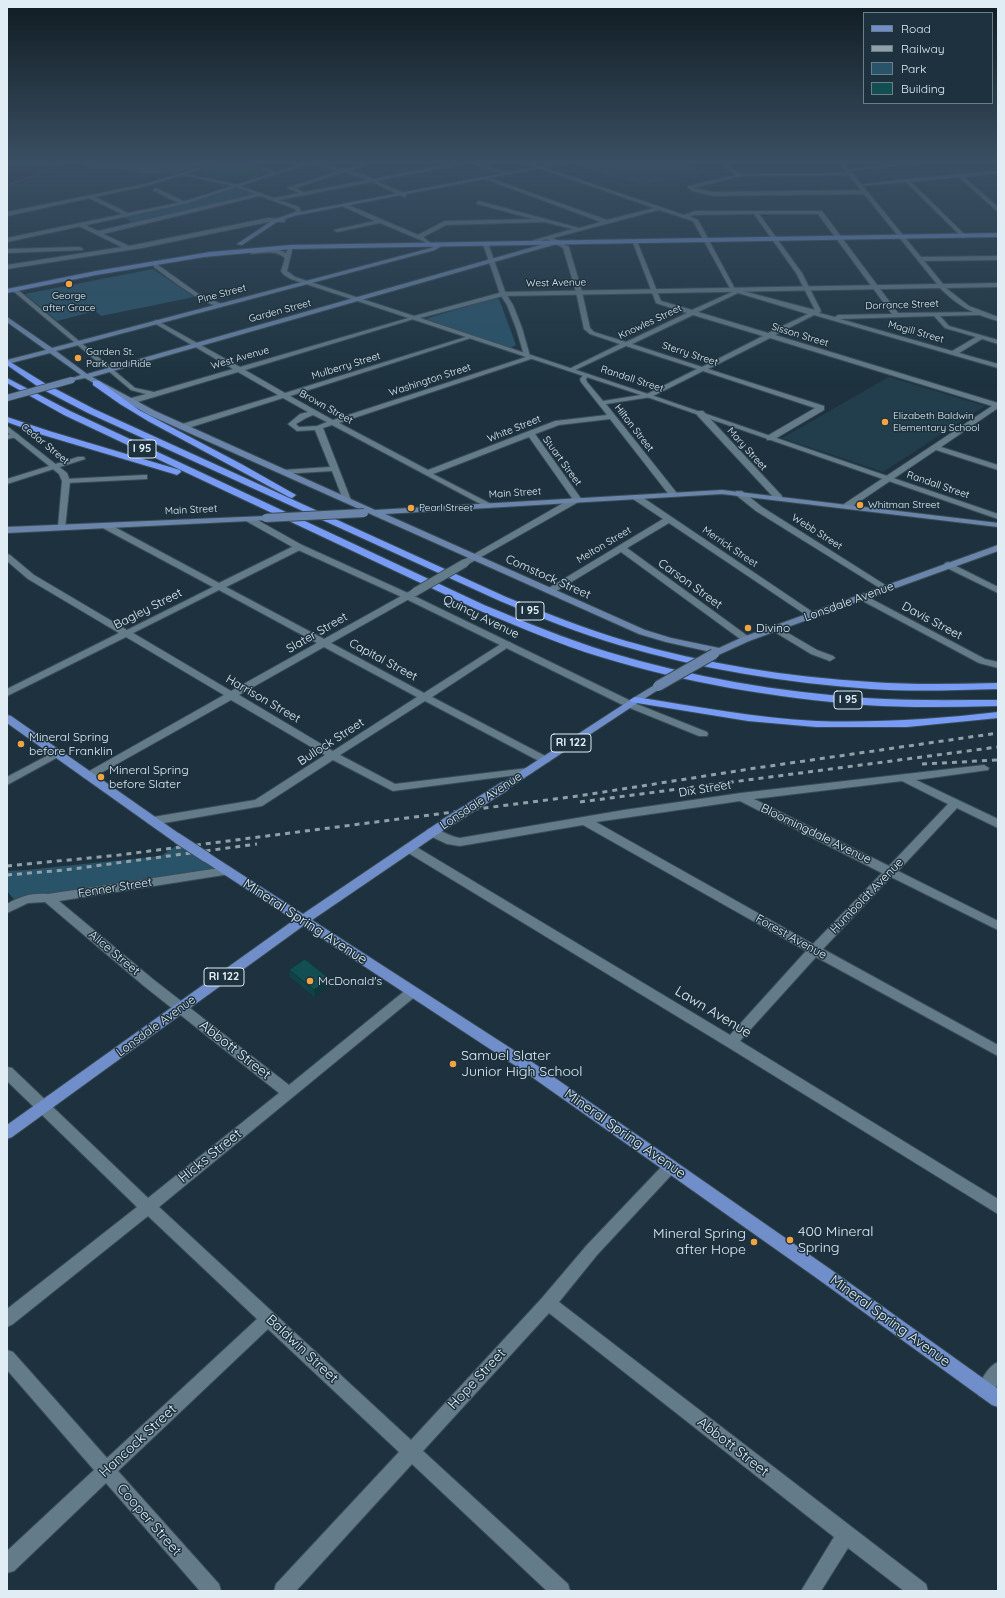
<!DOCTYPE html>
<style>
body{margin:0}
#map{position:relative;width:1005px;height:1598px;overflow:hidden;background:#1d323e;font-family:Quicksand,sans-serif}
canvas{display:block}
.frame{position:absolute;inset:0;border:8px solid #e0edf4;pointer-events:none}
.legend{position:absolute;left:863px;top:12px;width:130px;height:92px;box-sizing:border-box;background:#1d323e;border:1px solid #6b7d87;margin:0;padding:5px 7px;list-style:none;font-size:12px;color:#e0edf4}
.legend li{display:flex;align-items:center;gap:8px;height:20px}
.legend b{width:20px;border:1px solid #6b7d87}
</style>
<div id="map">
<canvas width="1005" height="1598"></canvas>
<div class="frame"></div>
<ul class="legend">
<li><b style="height:5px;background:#708eca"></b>Road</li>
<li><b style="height:5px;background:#8fa0a9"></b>Railway</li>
<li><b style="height:11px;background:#285369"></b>Park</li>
<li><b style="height:11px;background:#124e52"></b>Building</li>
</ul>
</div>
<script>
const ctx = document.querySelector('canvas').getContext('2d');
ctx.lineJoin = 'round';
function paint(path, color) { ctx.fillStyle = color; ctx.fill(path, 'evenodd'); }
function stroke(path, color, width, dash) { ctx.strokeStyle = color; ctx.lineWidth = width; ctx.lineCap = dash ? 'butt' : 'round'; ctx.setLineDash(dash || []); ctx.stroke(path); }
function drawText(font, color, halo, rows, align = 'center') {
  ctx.font = font + ' Quicksand,sans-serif'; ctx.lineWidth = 3; ctx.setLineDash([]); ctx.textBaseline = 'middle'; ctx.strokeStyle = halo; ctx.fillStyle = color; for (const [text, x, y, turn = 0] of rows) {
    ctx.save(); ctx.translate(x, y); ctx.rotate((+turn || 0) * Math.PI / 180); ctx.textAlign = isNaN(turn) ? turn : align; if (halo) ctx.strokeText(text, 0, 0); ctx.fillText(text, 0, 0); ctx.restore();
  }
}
paint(new Path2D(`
 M577 163H685L701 174 643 185 571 164Z
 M889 377 985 406 883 472 782 438Z`), '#223e4d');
paint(new Path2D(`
 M89 163H207L172 174 137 173 139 171 89 168 91 167 83 166Z
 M239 186 260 194 135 224 122 216 183 203Z
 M153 269 194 297 101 316 95 311 57 321 25 294Z
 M495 298 499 299 516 345 510 348 427 320 428 318Z
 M183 841 227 870 16 902 7 891V871L26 870 161 856Z`), '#285369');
const water = new Path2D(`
 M7 163H61L35 175 7 185Z`);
paint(water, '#1e023a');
stroke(water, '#584872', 1);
const pedestrian = new Path2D(`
 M182 173 238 185 240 186 238 187 183 175Z`);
const minor = new Path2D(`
 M233 163H241L280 173 278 174Z
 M310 163C321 163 331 168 342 169 351 170 361 163 370 163L349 171 363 174 373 179 455 163H465L377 181 406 194V196L404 197 372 182 279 200 299 207 301 212 292 217 289 215 296 211 295 209 260 196 103 234 129 246 268 218 283 219 285 220V222H268L142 248 7 269V265L122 247 79 226V224H83L98 231 255 194 236 187V185H238L274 198 299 193 287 188 338 171ZM344 172 367 180 304 192 295 188Z
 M468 163H475L512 174 510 175Z
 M524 163H531L684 215 695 211H822L898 313 980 312V314L978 315 940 316 949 326 998 340V344L982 339 959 353 998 364V368L814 315 775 335 998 403V408L941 447 998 465V470L936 450 850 508H844V504L992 406 770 338 708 369 824 406V410L773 440H767V436L815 408 703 371 651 397 606 404 676 492 677 494 673 496H670L610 419 559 425 535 434 582 500 465 566 462 565 461 563 462 561 572 498 529 437 433 474 491 504 492 506 488 508 332 425 323 428 351 500 350 502H344L332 471 283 474 279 472 283 470 330 467 315 430 297 431 288 424 300 414 308 412 283 398 185 429H179V425L278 395 238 372 134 403H128V399L146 394 131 390 12 290 17 289 135 388 154 392 233 369 154 323V321L156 320 240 367 412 317 417 318 245 370 285 393 469 336 474 337 290 396 333 420 526 357 524 355 516 328 507 305 500 294 483 244 488 243 506 294 513 305 522 328 530 356H534V358L339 423 428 470 555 421 607 415 581 382 580 379 584 374H588L589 375 586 379 587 382 603 401 647 394 697 369 626 346 573 371H569V369L620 344 590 334 584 329 576 292 563 248 547 239 527 245 524 243 573 229 544 222 446 225 423 237 432 244 433 245 430 247 423 241 380 223 337 232 334 230 375 221 344 207 343 206 346 204 418 235 445 221 533 219 477 204 476 203 479 201 579 228 601 222 485 179 487 177 607 220 654 208ZM659 210 693 221 732 292 692 310 661 301 637 241 632 240 656 303 687 313 626 342 594 332 590 328 582 292 569 247 553 238ZM754 214 796 273 815 310 735 289 698 220 689 216 695 215ZM759 214H818L892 314 838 315 835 317 819 313 821 311 802 273ZM738 293 808 314 768 333 698 312ZM693 315 763 336 702 367 632 344ZM934 316 945 328 976 337 952 351 840 319ZM313 415 327 422 317 426 299 427 296 424 306 418Z
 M718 163H723L741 174 850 173 852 174 850 175 740 176 694 188 713 192 865 190 868 192 865 194 713 196 692 191 688 188V186L736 175Z
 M906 163H923L847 171 845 170Z
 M998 171V173L964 177 998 207V212L959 177 911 182 965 235 966 236 963 238 906 182 860 186 858 185 907 179Z
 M156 188 185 202 186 203 181 204 154 191 153 190Z
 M91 195 130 214 131 215 126 216 89 198 88 197Z
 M80 247 83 249 82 250 7 253V249Z
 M998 256V260L920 261 917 259 920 257Z
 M154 265H158L200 295 224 305C213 313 165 275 154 267Z
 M697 411H703L782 496V500H776L697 415Z
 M15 433 19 435 18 437 7 439V435Z
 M78 457H84L85 459 7 484V479Z
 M144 475H147V479L66 483 62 481 66 479Z
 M736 491H742L762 507 890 588 889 590H883L756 511 736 495Z
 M633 495H639L817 615 812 618 809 617 669 523 627 548 749 637 751 639 749 641H743L621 552 553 593H547L546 591 547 589 663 519 633 499Z
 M101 523H107L219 583 296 545H302L303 547 302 549 226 587 324 639 412 590H418L419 592 418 594 331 643 424 693 504 642H510L512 644 510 646 432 697 549 758 550 760 549 762H541L425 701 340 755 395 784 528 768 532 769 533 771 532 773 393 791 333 760 262 806 153 825 149 824 147 821 149 818 153 817 255 800 325 755 231 700 92 778H84L83 776 84 774 224 695 126 637 7 696V689L119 633 28 579 7 561V554L10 555 34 575 127 630 213 587 101 527 100 525ZM219 590 317 643 231 691 133 633ZM324 647 417 697 333 751 239 695Z
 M948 562 998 587V593L945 567 944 565 945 563Z
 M862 594 985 659 998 662V668L979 663 859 599 857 597 859 595Z
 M776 626 817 650 833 656 835 658 830 661 811 654 773 631 771 629Z
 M629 701 707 732 708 734 707 736H699L625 706 624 704 625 702Z
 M56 751 60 752 61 754 60 756 7 785V777Z
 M984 765 989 768 988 770 916 780 998 819V828L957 808 898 871 998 921V930L891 877 823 949 998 1045V1056L816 957 740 1041 998 1199V1214L726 1046 405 851 403 848 405 845H413L730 1035 806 951 583 825 460 846 447 844 428 835 426 832 428 829C438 827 449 837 460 838L624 810 741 793ZM902 781 948 804 889 866 754 799ZM740 801 882 873 813 944 596 822Z
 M226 867 230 868 232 871 230 874 59 901 154 980 289 1085 407 989 412 987 417 989 418 992 417 995 159 1207 411 1440 542 1298 587 1245 666 1162 671 1160 676 1162 678 1166 676 1170 597 1255 559 1302 926 1584 928 1591H904L848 1548 821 1591H801L834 1537 549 1313 423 1451 568 1584 570 1591H547L412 1464 296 1591H274L276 1584 399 1452 268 1329 118 1471 219 1584 221 1591H200L106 1483 14 1571 7 1573V1551L94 1470 7 1370V1350L13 1352 107 1458 257 1319 148 1216 13 1324 7 1327V1309L137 1207 7 1081V1067L12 1068 148 1198 279 1093 144 986 45 902 28 903 7 913V904C20 896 33 893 48 894Z
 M998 1362C998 1376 1001 1392 985 1398L979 1396 977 1390C981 1380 988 1366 998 1362Z`);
const tertiary = new Path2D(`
 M215 163H222L146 186 7 216V212L145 184Z
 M304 163H311L185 204 7 242V238L182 202Z
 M839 163H844L943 284 998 283V287L946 288 969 306 998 317V321C973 314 958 306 940 288L503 296 420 318 651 395 998 514V519L647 397 291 279 284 275 281 271 285 258C276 250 263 253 252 254L249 252C259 246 277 248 286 253L289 246H293L287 271 295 277 414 316 503 292 937 284Z
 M7 426 67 473 70 481 65 529H59L58 527 62 481 59 474 7 432Z
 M246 517H252L302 545 410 594 633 702 634 704 633 706H625L404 598 296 549 246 521 245 519Z`);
const secondary = new Path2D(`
 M557 163H566L293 216 277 222 242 245 237 244 273 220 290 214Z
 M558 240 560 241V243L92 377 155 411 375 510 722 490 998 523V527L722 494 385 514 645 630 671 638 719 648 743 637 998 545V551L749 641 714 657 711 656 709 654 711 652 666 642 639 634 149 415 85 378 70 381V379L81 375 50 353 7 364V360L46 350 7 322V317L52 348 431 248 440 243 445 244 435 250 56 351 87 374Z
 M266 516 270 518 269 520 7 533V527Z
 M658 683 663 686 661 688 639 702H631L630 700Z`);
const primary = new Path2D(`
 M998 233V237L291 249 204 257 96 275 7 293V289L96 271 210 252 291 245Z
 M635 697 639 698 640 700 639 702 509 788H501L500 786 501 784Z
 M7 715 11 716 181 835 183 838 181 841H173L7 723Z
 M443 821 447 822 449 825 447 828 312 920 532 1062 830 1269 998 1389V1407L992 1405 818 1279 522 1070 303 926 12 1137 7 1139V1125L294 920 202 860 200 857 202 854H210L303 914 439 822Z`);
const motorway = new Path2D(`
 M7 360 46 384 94 409 506 597C546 613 585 629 626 641 706 664 788 677 871 682 913 685 956 684 998 683V689C956 690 913 692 871 689 786 683 701 669 619 645 578 633 539 617 500 601L88 413 40 388 7 365Z
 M7 378 70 411 484 605C525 622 566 639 608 652 692 677 778 692 865 698 909 701 954 700 998 700V706C954 707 909 708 865 705 776 698 686 683 601 657 558 644 517 626 476 609L64 415 7 383Z
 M93 381H99L139 410 243 465 296 495 292 498 289 497 148 421 120 404 93 385Z
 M7 417 49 431 180 470 181 472 177 475 174 474 43 435 7 422Z
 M635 697C695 706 755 718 816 721 877 723 938 719 998 712V718L907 727H816L748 721 631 702 630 700Z`);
stroke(pedestrian, '#3a4d57', 2);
stroke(minor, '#3a4d57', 2);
stroke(tertiary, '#3a4d57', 2);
stroke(secondary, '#3a4d57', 2);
stroke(primary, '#3a4d57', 2);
stroke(motorway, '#3a4d57', 2);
paint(pedestrian, '#647b89');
paint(minor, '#647b89');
paint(tertiary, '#647b89');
paint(secondary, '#6a85a9');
paint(primary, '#708eca');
paint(motorway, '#789bf5');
stroke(new Path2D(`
 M922 764 998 760
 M580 802 998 747
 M7 866 119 855 578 796 756 768 998 733
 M7 875 65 870 257 844`), '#8fa0a9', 3, [5, 5]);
const minorBridge = new Path2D(`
 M415 592 465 563`);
const secondaryBridgeFar2 = new Path2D(`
 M7 398 72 380`);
const secondaryBridgeFar1 = new Path2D(`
 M266 518 364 513`);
const secondaryBridge = new Path2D(`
 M658 686 714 654`);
const primaryBridge = new Path2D(`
 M443 825 505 786
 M177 838 206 857`);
stroke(minorBridge, '#3a4d57', 10, []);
stroke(secondaryBridgeFar2, '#3a4d57', 8, []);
stroke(secondaryBridgeFar1, '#3a4d57', 10, []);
stroke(secondaryBridge, '#3a4d57', 12, []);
stroke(primaryBridge, '#3a4d57', 12, []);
stroke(minorBridge, '#647b89', 8);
stroke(secondaryBridgeFar2, '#6a85a9', 6);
stroke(secondaryBridgeFar1, '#6a85a9', 8);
stroke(secondaryBridge, '#6a85a9', 10);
stroke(primaryBridge, '#708eca', 10);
paint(new Path2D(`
 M200 168H261V174L235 182 201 173Z
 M289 970 330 979 331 985 315 997 290 977Z`), '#0f4347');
paint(new Path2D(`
 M261 168V174L235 182V176Z
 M330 979 331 985 315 997 314 990Z`), '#0d3739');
const building = new Path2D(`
 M216 163H239L261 168 235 176 200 168Z
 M305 959 330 979 314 990 289 970Z`);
paint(building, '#124e52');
stroke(building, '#0d3739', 1);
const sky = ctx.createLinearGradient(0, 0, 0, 387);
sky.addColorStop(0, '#101c22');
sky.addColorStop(0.42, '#3a4f63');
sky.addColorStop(1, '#3a4f6300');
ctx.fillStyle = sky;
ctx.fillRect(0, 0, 1005, 387);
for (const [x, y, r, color] of [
 [69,284,4,"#f3a442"],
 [78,358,4,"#f3a442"],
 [885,422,4,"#f3a442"],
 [860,505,4,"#f3a442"],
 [411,508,4,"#f3a442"],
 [748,628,4,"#f3a442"],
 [21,744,4,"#f3a442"],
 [101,777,4,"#f3a442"],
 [310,981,4,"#f3a442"],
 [453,1064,4,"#f3a442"],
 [790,1240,4,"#f3a442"],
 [754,1242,4,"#f3a442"]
]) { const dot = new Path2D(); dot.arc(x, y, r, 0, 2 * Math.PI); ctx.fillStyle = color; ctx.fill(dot); stroke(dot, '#1d323e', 1.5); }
drawText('10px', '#e0edf4', '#1d323e', [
 ["West Avenue",556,283,-1],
 ["Pine Street",222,294,-15],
 ["Dorrance Street",902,305,-2],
 ["Garden Street",280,311,-15],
 ["Knowles Street",650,322,-25],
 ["Magill Street",916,332,16],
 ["Sisson Street",800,335,17],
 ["Sterry Street",690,354,18],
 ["West Avenue",240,358,-16],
 ["Mulberry Street",346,366,-17],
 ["Randall Street",632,379,18],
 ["Washington Street",430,380,-18],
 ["Brown Street",326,407,29],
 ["Hilton Street",634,428,52],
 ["White Street",514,429,-22],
 ["Cedar Street",45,444,39],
 ["Mary Street",747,449,48],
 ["Stuart Street",562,461,54],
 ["Randall Street",938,485,19],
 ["Main Street",515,493,-4],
 ["Main Street",191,510,-3],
 ["Webb Street",817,532,32],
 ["Melton Street",604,545,-31],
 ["Merrick Street",730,547,34]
]);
drawText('10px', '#e0edf4', '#1d323e', [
 ["George",69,296,"center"],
 ["after Grace",69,308,"center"],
 ["Garden St.",86,352],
 ["Park and Ride",86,364],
 ["Elizabeth Baldwin",893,416],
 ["Elementary School",893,428],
 ["Whitman Street",868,505],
 ["Pearl Street",419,508]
], 'left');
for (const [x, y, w] of [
 [142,449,28],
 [530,611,28],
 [848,700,28],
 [571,743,40],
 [224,977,40]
]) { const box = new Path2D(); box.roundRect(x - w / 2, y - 9, w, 18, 3); ctx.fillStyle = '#1d323e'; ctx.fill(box); stroke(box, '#e0edf4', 1); }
drawText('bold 11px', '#e0edf4', null, [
 ["I 95",142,449],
 ["I 95",530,611],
 ["I 95",848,700],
 ["RI 122",571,743],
 ["RI 122",224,977]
]);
drawText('12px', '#e0edf4', '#1d323e', [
 ["Comstock Street",548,577,24],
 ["Carson Street",690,584,36],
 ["Lonsdale Avenue",849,602,-20],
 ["Bagley Street",148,609,-27],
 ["Quincy Avenue",481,617,26],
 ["Davis Street",932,621,28],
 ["Slater Street",317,633,-30],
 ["Capital Street",383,660,28],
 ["Harrison Street",263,699,30],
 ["Bullock Street",331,742,-33],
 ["Dix Street",705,789,-9],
 ["Lonsdale Avenue",481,801,-33],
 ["Bloomingdale Avenue",816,834,26],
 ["Fenner Street",115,888,-9],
 ["Humboldt Avenue",867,896,-46],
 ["Forest Avenue",791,937,29],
 ["Alice Street",114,953,40],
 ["Lonsdale Avenue",156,1026,-36]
]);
drawText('12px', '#e0edf4', '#1d323e', [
 ["Divino",756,628],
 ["Mineral Spring",29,737],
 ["before Franklin",29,751],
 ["Mineral Spring",109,770],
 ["before Slater",109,784],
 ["McDonald's",318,981]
], 'left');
drawText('14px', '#e0edf4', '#1d323e', [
 ["Mineral Spring Avenue",305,922,33],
 ["Lawn Avenue",713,1012,31],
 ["Abbott Street",235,1050,38],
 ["Mineral Spring Avenue",625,1134,35],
 ["Hicks Street",210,1156,-39],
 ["Mineral Spring Avenue",890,1321,36],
 ["Baldwin Street",302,1349,43],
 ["Hope Street",477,1379,-47],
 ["Hancock Street",138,1441,-43],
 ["Abbott Street",733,1447,38],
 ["Cooper Street",149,1520,49]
]);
drawText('14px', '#e0edf4', '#1d323e', [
 ["Samuel Slater",461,1056],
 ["Junior High School",461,1072],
 ["400 Mineral",798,1232],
 ["Spring",798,1248],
 ["Mineral Spring",746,1234,"right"],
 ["after Hope",746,1250,"right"]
], 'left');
</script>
